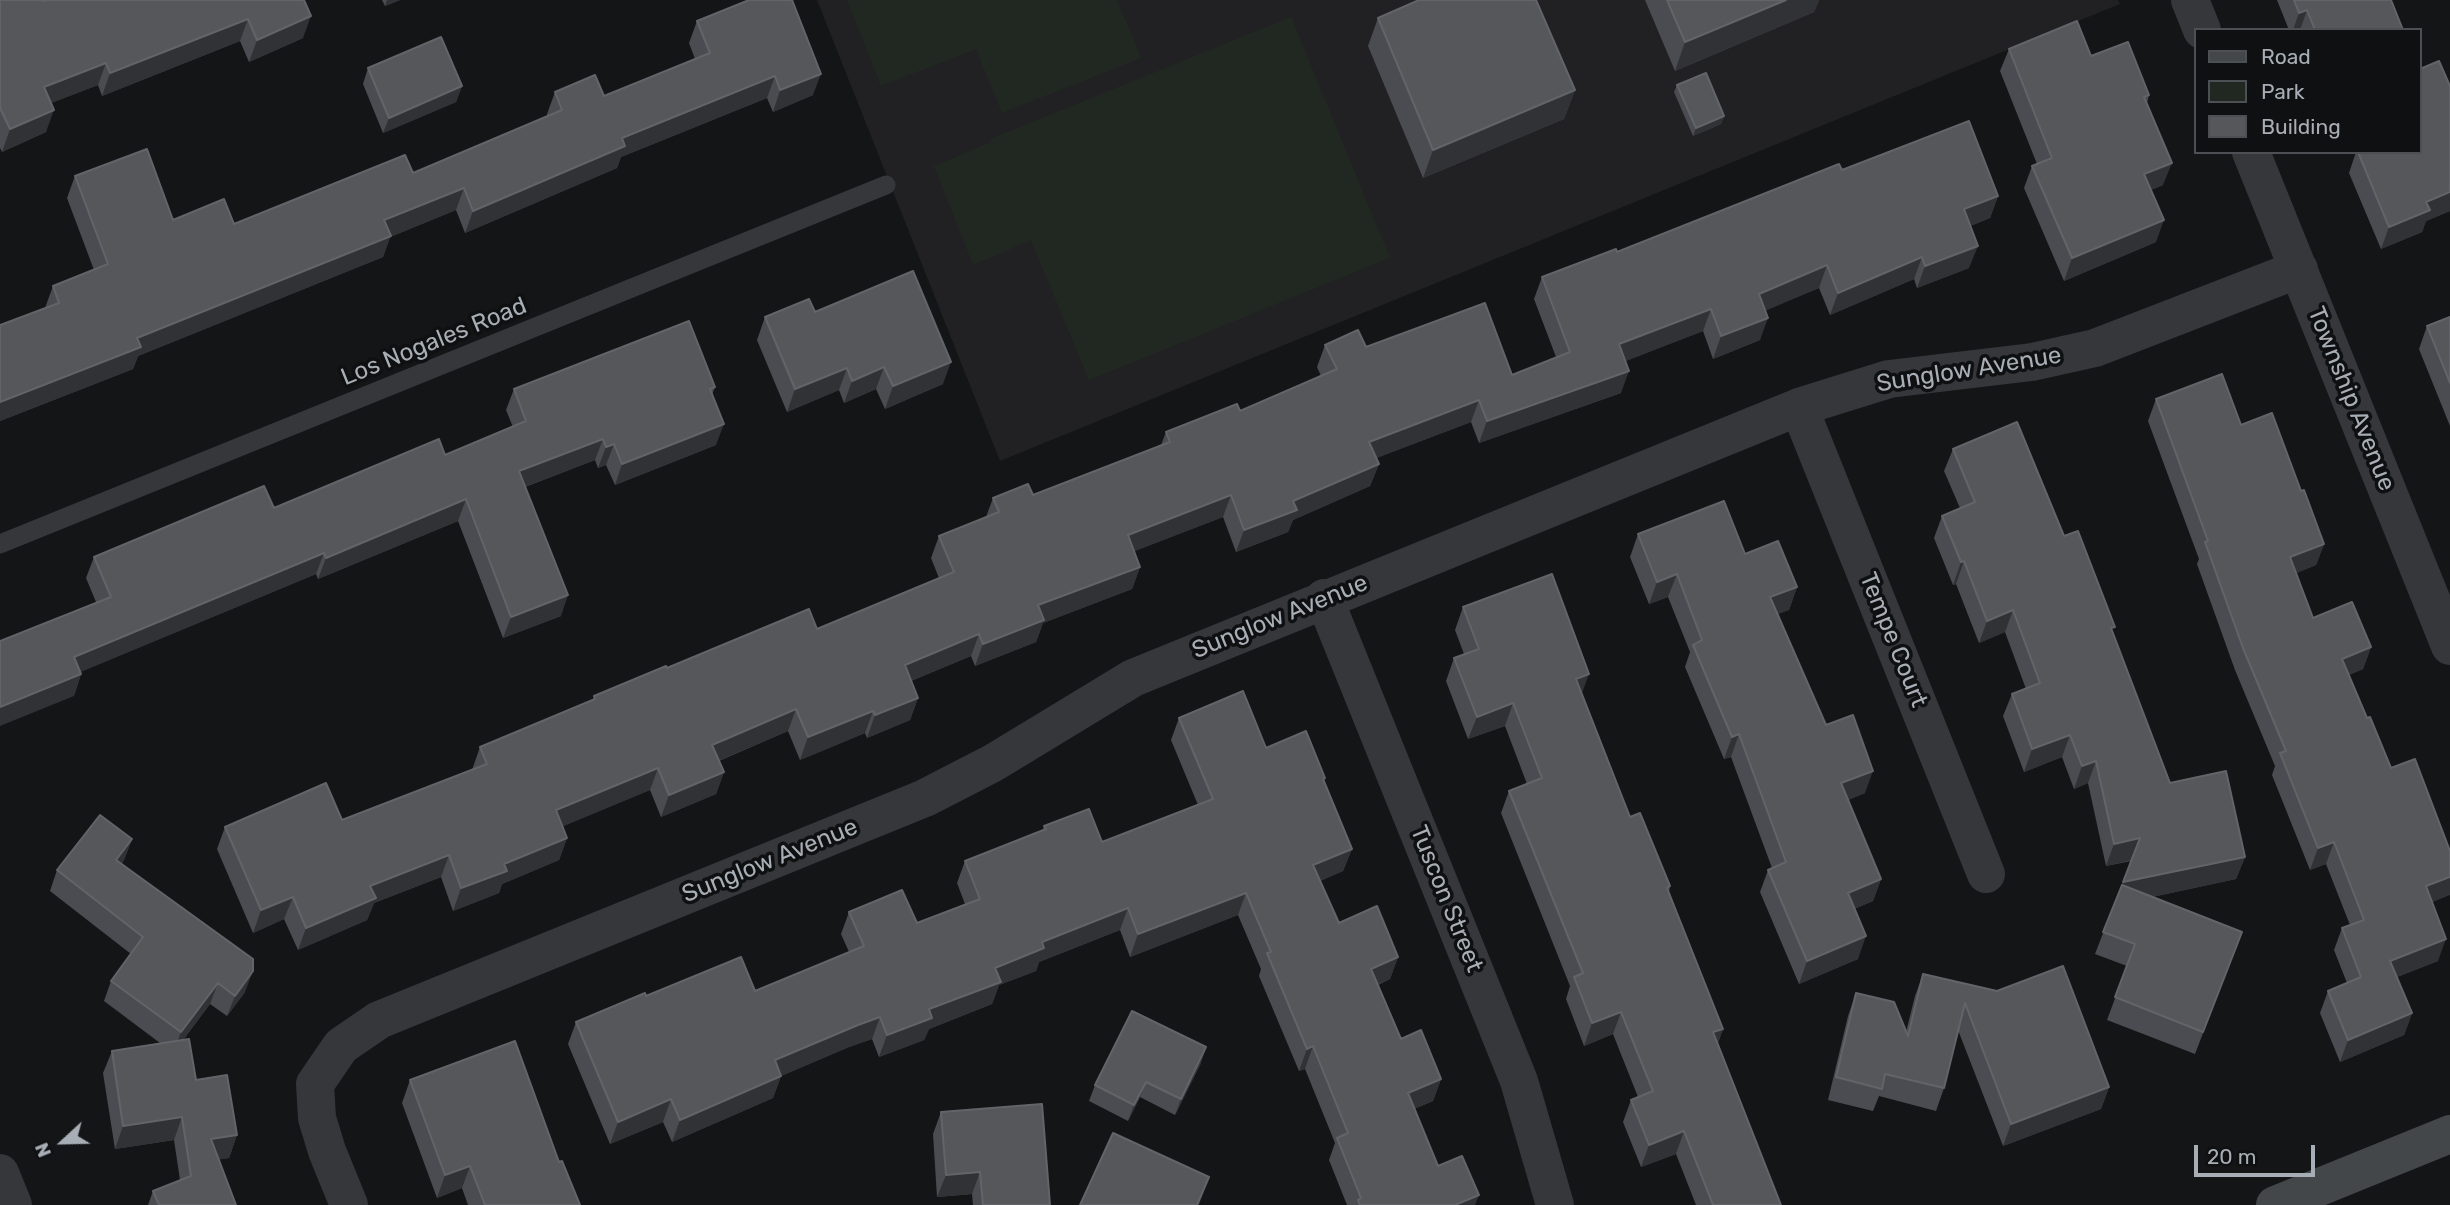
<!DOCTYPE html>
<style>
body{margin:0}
#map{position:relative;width:2450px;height:1205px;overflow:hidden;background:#141516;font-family:Rubik,sans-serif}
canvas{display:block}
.legend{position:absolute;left:2194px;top:28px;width:228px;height:126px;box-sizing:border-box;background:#0f1011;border:2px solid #4c4f53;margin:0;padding:9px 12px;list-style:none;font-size:21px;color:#a8aeb5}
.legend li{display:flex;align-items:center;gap:14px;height:35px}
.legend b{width:35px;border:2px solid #4c4f53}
.north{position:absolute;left:28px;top:1107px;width:70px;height:70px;-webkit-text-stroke:5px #0f1011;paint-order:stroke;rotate:248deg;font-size:19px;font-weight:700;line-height:28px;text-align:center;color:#a8aeb5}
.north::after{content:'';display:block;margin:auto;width:24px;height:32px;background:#a8aeb5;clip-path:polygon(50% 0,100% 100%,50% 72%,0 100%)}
.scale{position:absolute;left:2194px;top:1145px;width:121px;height:32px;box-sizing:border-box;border:4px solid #a8aeb5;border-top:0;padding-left:9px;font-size:21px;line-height:24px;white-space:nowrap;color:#a8aeb5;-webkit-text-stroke:5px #0f1011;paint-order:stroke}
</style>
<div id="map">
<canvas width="2450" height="1205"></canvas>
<ul class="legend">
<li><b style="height:9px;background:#44474a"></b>Road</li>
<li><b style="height:19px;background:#212821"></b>Park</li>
<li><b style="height:19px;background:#55575b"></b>Building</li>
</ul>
<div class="north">N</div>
<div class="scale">20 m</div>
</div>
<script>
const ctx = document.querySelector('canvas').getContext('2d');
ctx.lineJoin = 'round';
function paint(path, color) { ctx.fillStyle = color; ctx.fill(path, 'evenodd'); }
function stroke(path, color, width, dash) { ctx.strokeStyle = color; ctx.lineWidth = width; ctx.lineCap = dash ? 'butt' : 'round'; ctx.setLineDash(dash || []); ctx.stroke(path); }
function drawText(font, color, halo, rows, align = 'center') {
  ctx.font = font + ' Rubik,sans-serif'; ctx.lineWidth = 7; ctx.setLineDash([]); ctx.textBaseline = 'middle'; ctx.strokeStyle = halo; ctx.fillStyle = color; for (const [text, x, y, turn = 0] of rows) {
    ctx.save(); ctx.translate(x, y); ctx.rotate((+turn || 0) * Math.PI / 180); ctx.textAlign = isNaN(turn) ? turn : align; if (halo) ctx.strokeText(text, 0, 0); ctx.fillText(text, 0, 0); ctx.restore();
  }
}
paint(new Path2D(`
 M817 0H2118L2120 4 1000 461Z`), '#212123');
paint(new Path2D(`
 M847 0H1117L1141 58 1002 113 976 49 881 86Z
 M1291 17 1390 258 1089 380 1031 240 973 265 934 166 991 142 990 139Z`), '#212821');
stroke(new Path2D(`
 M0 544 886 185`), '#36373b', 19);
stroke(new Path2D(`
 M2190 0 2202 30
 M2251 152 2450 646
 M1799 407 1986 874
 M1324 598 1519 1081 1555 1205
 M349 1205 327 1151 317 1118 315 1084 341 1046 379 1020 925 798 993 763 1133 678 1799 407 1889 379 2032 362 2095 348 2299 269`), '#36373b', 38);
stroke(new Path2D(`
 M0 1173 13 1205`), '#36373b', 38);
stroke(new Path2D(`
 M2275 1205 2450 1134`), '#44474a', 38);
paint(new Path2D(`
 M0 0 44 1 304 0 303 38 249 62 240 41 102 96 98 85 51 103 46 132 2 152 0 148Z
 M382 0H400L385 6Z
 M1645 0H1819L1814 12 1675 71Z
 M2277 0H2391L2403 30H2289Z
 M1378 18 1575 90 1564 119 1423 178 1368 46Z
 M697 21 813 95 773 112 767 98 621 157 617 168 465 233 456 210 390 237 383 257 138 356 133 369 0 421V325L45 308 53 286 94 270 67 198 75 176 173 220 234 224 413 173 547 116V114L555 92 604 96 695 59 689 43Z
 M2009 49 2091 56 2149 95 2147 103 2163 185 2151 190 2156 242 2064 281 2024 188 2032 166 2037 164 2000 71Z
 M368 68 462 86 456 102 383 133 363 84Z
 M1677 85 1724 116 1721 124 1693 136 1674 92Z
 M2450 86V211L2426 221 2422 232 2381 249 2349 173 2356 152H2420Z
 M1842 170 1998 196 1990 218 1970 226 1969 268 1917 288 1914 279 1830 315 1819 288 1765 310 1760 340 1713 359 1703 331 1625 361 1621 393 1479 443 1471 422 1376 458 1379 464 1370 486 1293 520 1288 532 1236 552 1223 517 1134 551 1140 567 1132 589 1043 623 1036 642 975 666 971 656 911 681 918 698 910 720 867 738 865 733 800 760 788 731 719 761 724 772 716 794 661 817 650 790 563 826 567 838 559 860 502 884 499 893 453 911 441 877 374 903 367 920 298 950 284 919 253 933 217 849 225 827 342 820 472 770 480 747 593 700 594 696 667 668 817 629 939 578 931 558 939 536 986 517 993 498 1033 495 1161 445 1166 432 1240 411 1321 376 1317 367 1325 345 1366 347 1512 375 1556 357 1534 299 1542 277 1617 252Z
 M815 312 943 384 885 409 876 389 844 403 839 390 787 412 757 340 765 317Z
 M2450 317V426L2419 349 2427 326Z
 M715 387 712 395 716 445 615 485 606 465 598 468 595 460 525 487 561 616 503 638 458 521 318 579 316 574 80 672 81 674 74 696 96 602 86 578 94 557 274 508 445 455 513 427 506 410 514 389Z
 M2156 399 2241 425 2301 491 2324 544 2316 565 2296 573 2313 618 2371 647 2363 669 2349 675 2432 903 2438 961 2397 977 2412 1013 2404 1035 2340 1062 2320 1013 2328 991 2347 983 2334 950 2342 928 2350 925 2326 864 2310 870 2272 775 2275 766 2235 670 2197 564 2199 559 2148 421Z
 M1953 449 2064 536 2112 633 2170 783 2245 857 2236 879 2152 897 2242 932 2195 1054 2107 1020 2127 966 2095 954 2131 861 2106 866 2088 783 2074 789 2062 757 2024 772 2003 716 2012 694 2026 689 2005 632 1979 643 1956 584 1953 585 1934 538 1942 516 1960 508 1944 471Z
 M1638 534 1745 554 1797 587 1789 610 1777 614 1826 725 1865 793 1848 800 1881 879 1873 901 1854 909 1858 959 1799 984 1760 892 1768 870 1772 868 1731 757 1724 759 1685 667 1690 652 1668 597 1649 604 1630 557Z
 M1463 607 1582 694 1630 817 1670 886 1669 892 1723 1029 1718 1043 1781 1205H1696L1676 1154 1641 1167 1623 1122 1631 1100 1638 1097 1613 1034 1584 1046 1566 999 1570 986 1501 813 1509 791 1527 784 1505 726 1468 739 1446 681 1454 658 1464 654 1455 630Z
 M1179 718 1266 748 1325 778 1324 782 1352 849 1343 871 1320 881 1339 923 1398 957 1390 979 1378 985 1401 1039 1441 1079 1433 1101 1414 1109 1438 1166 1475 1205H1347L1329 1160 1335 1143 1305 1069 1299 1071 1259 976 1261 969 1238 915 1130 957 1120 930 1039 962 1036 971 999 985 992 1004 929 1029 924 1040 879 1057 872 1039 849 1047 781 1076 773 1098 672 1142 663 1122 610 1144 568 1044 576 1022 646 996 755 991 849 952 841 934 849 912 917 923 965 904 957 883 965 861 1043 830 1044 826 1102 842 1198 805 1171 740Z
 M132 839 124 860 122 863 245 992 227 1016 210 1004 183 1040 196 1080 237 1135 229 1158 219 1159 236 1205H148L153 1191 180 1180 174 1140 115 1149 103 1073 112 1051 160 1043 104 1001 111 981 131 954 50 891 57 870Z
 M1923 974 2109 1087 2101 1109 2003 1146 1958 1030 1944 1088 1936 1111 1879 1096 1873 1111 1828 1100 1848 1016 1856 993 1906 1032 1915 996Z
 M1201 1063 1175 1115 1140 1097 1128 1121 1089 1101 1095 1085Z
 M410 1080 559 1162 580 1205H468L462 1188 437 1198 402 1103Z
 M941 1112 1050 1205H973L972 1194 937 1197 933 1134Z`), '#4b4c51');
paint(new Path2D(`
 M387 0H400L385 6Z
 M1786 0H1819L1814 12 1675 71 1685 42Z
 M2307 10 2300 30H2293L2299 13Z
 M311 16 303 38 249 62 257 40Z
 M248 19 240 41 102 96 110 73Z
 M106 63 98 85 36 109 44 87Z
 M821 74 813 95 773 112 780 90Z
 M775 76 767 98 621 157 617 168 465 233 473 211 622 138Z
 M462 86 456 102 383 133 389 118Z
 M1575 90 1564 119 1423 178 1433 150Z
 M54 110 46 132 2 152 10 129Z
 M1724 116 1721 124 1693 136 1696 128Z
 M2172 163 2163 185 2136 196 2144 174Z
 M464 188 456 210 390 237 383 257 138 356 133 369 0 421V402L137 338 384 220Z
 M2450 192V211L2426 221 2422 232 2381 249 2389 227 2426 202Z
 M1998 196 1990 218 1955 232 1964 209Z
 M2164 220 2156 242 2064 281 2072 258Z
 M1978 246 1969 268 1917 288 1925 266Z
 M1922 257 1914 279 1830 315 1838 293Z
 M1827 265 1819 288 1751 317 1759 294Z
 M1711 309 1703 331 1611 367 1619 344Z
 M1768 318 1760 340 1713 359 1721 336Z
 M951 362 943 384 885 409 893 386Z
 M884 367 876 389 844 403 852 381Z
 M847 368 839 390 787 412 795 389Z
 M1629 371 1621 393 1479 443 1487 421Z
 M1479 400 1471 422 1361 464 1369 442Z
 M724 424 716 445 615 485 622 464Z
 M603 439 595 460 511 492 519 471Z
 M614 444 606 465 598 468 606 447Z
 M1379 464 1370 486 1293 520 1288 532 1236 552 1244 530 1293 501Z
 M1231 495 1223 517 1120 557 1128 535Z
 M466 499 458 521 318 579 326 558Z
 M2324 544 2316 565 2282 579 2290 557Z
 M324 553 316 574 66 678 74 657Z
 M1964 561 1956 584 1953 585 1961 562Z
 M1140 567 1132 589 1043 623 1036 642 975 666 983 644 1038 605Z
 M1677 574 1668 597 1649 604 1657 582Z
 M1797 587 1789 610 1762 620 1770 597Z
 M568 595 561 616 503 638 511 617Z
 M2013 610 2005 632 1979 643 1987 621Z
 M979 634 971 656 896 687 905 665Z
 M2371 647 2363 669 2334 681 2342 659Z
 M81 674 74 696 0 726V707Z
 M1589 674 1581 696 1576 679Z
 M918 698 910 720 867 738 875 715Z
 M1513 703 1505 726 1468 739 1477 717Z
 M796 709 788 731 704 767 712 745Z
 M873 711 865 733 800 760 808 737Z
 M1739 734 1731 757 1724 759 1732 737Z
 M2070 735 2062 757 2024 772 2032 749Z
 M2096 761 2088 783 2074 789 2082 766Z
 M658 768 650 790 547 833 556 810Z
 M1873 771 1865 793 1833 806 1841 783Z
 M724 772 716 794 661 817 669 795Z
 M567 838 559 860 502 884 499 893 453 911 461 888 504 864Z
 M2140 838 2132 860 2106 866 2114 844Z
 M132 839 124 860 109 880 116 860Z
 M2334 842 2326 864 2310 870 2318 848Z
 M1352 849 1343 871 1305 887 1313 865Z
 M449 855 441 877 374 903 367 920 298 950 306 928 370 886Z
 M2245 857 2236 879 2115 905 2123 882Z
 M2450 877V895L2418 908 2426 886Z
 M1881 879 1873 901 1839 915 1848 893Z
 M1246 893 1238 915 1130 957 1138 934Z
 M293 897 284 919 253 933 261 910Z
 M1128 908 1120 930 1039 962 1036 971 999 985 992 1004 929 1029 924 1040 879 1057 887 1035 995 968 1042 942Z
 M1866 936 1858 959 1799 984 1807 961Z
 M2446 939 2438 961 2382 983 2390 961Z
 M1398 957 1390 979 1363 991 1371 969Z
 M253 971 245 992 227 1016 235 996Z
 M218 983 210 1004 173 1053 181 1032Z
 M1621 1012 1613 1034 1584 1046 1592 1023Z
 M2412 1013 2404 1035 2340 1062 2348 1040Z
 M880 1017 872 1039 849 1047 767 1082 775 1060 858 1025Z
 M1723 1029 1715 1051 1713 1032Z
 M1313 1046 1305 1069 1299 1071 1307 1049Z
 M1206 1047 1201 1063 1175 1115 1181 1099Z
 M781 1076 773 1098 672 1142 680 1120Z
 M1441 1079 1433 1101 1400 1115 1408 1093Z
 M1146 1082 1140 1097 1128 1121 1134 1105Z
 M2109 1087 2101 1109 2003 1146 2011 1124Z
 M671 1099 663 1122 610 1144 618 1122Z
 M182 1117 174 1140 115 1149 123 1126Z
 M1684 1131 1676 1154 1641 1167 1649 1145Z
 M237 1135 229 1158 203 1162 211 1139Z
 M470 1166 462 1188 437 1198 445 1175Z
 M980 1172 972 1194 937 1197 946 1175Z
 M1209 1177 1199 1205H1197Z
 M1479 1195 1475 1205H1455Z`), '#313235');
const building = new Path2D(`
 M0 0H43L44 1 47 0H304L311 16 257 40 248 19 110 73 106 63 44 87 54 110 10 129 0 108Z
 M749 0H792L821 74 780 90 775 76 622 138 625 146 473 211 464 188 384 220 391 236 137 338 141 347 0 402V325L59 303 53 286 108 264 75 176 147 149 173 220 224 199 234 224 405 155 413 173 562 110 555 92 595 75 604 96 710 53 697 21Z
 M1419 0H1536L1575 90 1433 150 1378 18Z
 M1667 0H1786L1685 42Z
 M2294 0H2391L2403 30H2315L2307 10 2299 13Z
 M2077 21 2091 56 2128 42 2149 95 2144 97 2172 163 2144 174 2164 220 2072 258 2032 166 2052 158 2009 49Z
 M441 37 462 86 389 118 368 68Z
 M2439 61 2450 86V192L2426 202 2430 210 2389 227 2358 152H2420V69Z
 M1706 73 1724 116 1696 128 1677 85Z
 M1969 121 1998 196 1964 209 1978 246 1925 266 1922 257 1838 293 1827 265 1759 294 1768 318 1721 336 1711 309 1619 344 1629 371 1487 421 1479 400 1369 442 1379 464 1293 501 1297 510 1244 530 1231 495 1128 535 1140 567 1038 605 1044 620 983 644 979 634 905 665 918 698 875 715 873 711 808 737 796 709 712 745 724 772 669 795 658 768 556 810 567 838 504 864 507 871 461 888 449 855 370 886 376 898 306 928 293 897 261 910 225 827 326 783 342 820 487 764 480 747 595 699 594 696 666 666 667 668 809 609 817 629 954 572 939 536 999 512 993 498 1028 484 1033 495 1170 442 1166 432 1237 404 1240 411 1337 369 1325 345 1358 330 1366 347 1485 303 1512 375 1570 352 1542 277 1616 249 1617 252 1839 164 1842 170Z
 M913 271 951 362 893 386 884 367 852 381 847 368 795 389 765 317 809 299 815 312Z
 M2450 317V383L2427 326Z
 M689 321 715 387 710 389 724 424 622 464 614 444 606 447 603 439 519 471 568 595 511 617 466 499 326 558 324 553 74 657 81 674 0 707V641L111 597 94 557 264 486 274 508 439 439 445 455 526 421 514 389Z
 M2222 374 2241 425 2272 413 2301 491 2304 490 2324 544 2290 557 2313 618 2352 602 2371 647 2342 659 2367 718 2370 717 2391 768 2415 759 2450 851V877L2426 886 2446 939 2390 961 2412 1013 2348 1040 2328 991 2361 977 2342 928 2364 920 2334 842 2318 848 2280 753 2286 751 2243 648 2205 542 2208 541 2156 399Z
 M2017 422 2064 536 2078 531 2115 627 2111 628 2170 783 2226 771 2245 857 2123 882 2140 838 2114 844 2096 761 2082 766 2070 735 2032 749 2012 694 2040 683 2013 610 1987 621 1964 561 1961 562 1942 516 1975 502 1953 449Z
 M1724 501 1745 554 1778 541 1797 587 1770 597 1826 725 1853 715 1873 771 1841 783 1881 879 1848 893 1866 936 1807 961 1768 870 1786 862 1739 734 1732 737 1693 645 1702 640 1677 574 1657 582 1638 534Z
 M1552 574 1589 674 1576 679 1630 817 1640 813 1670 886 1667 888 1723 1029 1713 1032 1781 1205H1713L1684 1131 1649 1145 1631 1100 1653 1091 1621 1012 1592 1023 1574 977 1583 973 1509 791 1542 778 1513 703 1477 717 1454 658 1479 649 1463 607Z
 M1243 691 1266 748 1306 731 1325 778 1323 779 1352 849 1313 865 1339 923 1377 906 1398 957 1371 969 1401 1039 1421 1030 1441 1079 1408 1093 1438 1166 1462 1156 1479 1195 1455 1205H1360L1358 1200 1361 1198 1337 1138 1348 1133 1313 1046 1307 1049 1267 953 1271 952 1246 893 1138 934 1128 908 1042 942 1044 948 995 968 1001 982 929 1009 932 1018 887 1035 880 1017 858 1025 775 1060 781 1076 680 1120 671 1099 618 1122 576 1022 645 993 646 996 741 957 755 991 864 946 849 912 902 890 917 923 980 899 965 861 1046 829 1044 826 1089 809 1102 842 1213 799 1179 718Z
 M100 815 132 839 116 860 253 959V971L235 996 218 983 181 1032 111 981 143 937 57 870Z
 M2122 885 2242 932 2203 1032 2115 997 2135 944 2103 932Z
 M2063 966 2109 1087 2011 1124 1965 1003 1944 1088 1885 1074 1882 1089 1836 1077 1856 993 1894 1002 1908 1036 1923 974 1997 991Z
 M1132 1011 1206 1047 1181 1099 1146 1082 1134 1105 1095 1085Z
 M189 1039 196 1080 227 1075 237 1135 211 1139 236 1205H159L153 1191 191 1176 182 1117 123 1126 112 1051Z
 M515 1041 559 1162 562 1161 580 1205H485L470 1166 445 1175 410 1080Z
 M1042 1104 1050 1205H983L980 1172 946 1175 941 1112Z
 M1113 1133 1209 1177 1197 1205H1080Z`);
paint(building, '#55575b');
stroke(building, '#626469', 2);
drawText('24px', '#a8aeb5', '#0f1011', [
 ["Los Nogales Road",434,342,-22],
 ["Sunglow Avenue",1969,370,-9],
 ["Township Avenue",2351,399,68],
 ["Sunglow Avenue",1280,617,-22],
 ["Tempe Court",1893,640,68],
 ["Sunglow Avenue",770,861,-22],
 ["Tuscon Street",1446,899,68]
]);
</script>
